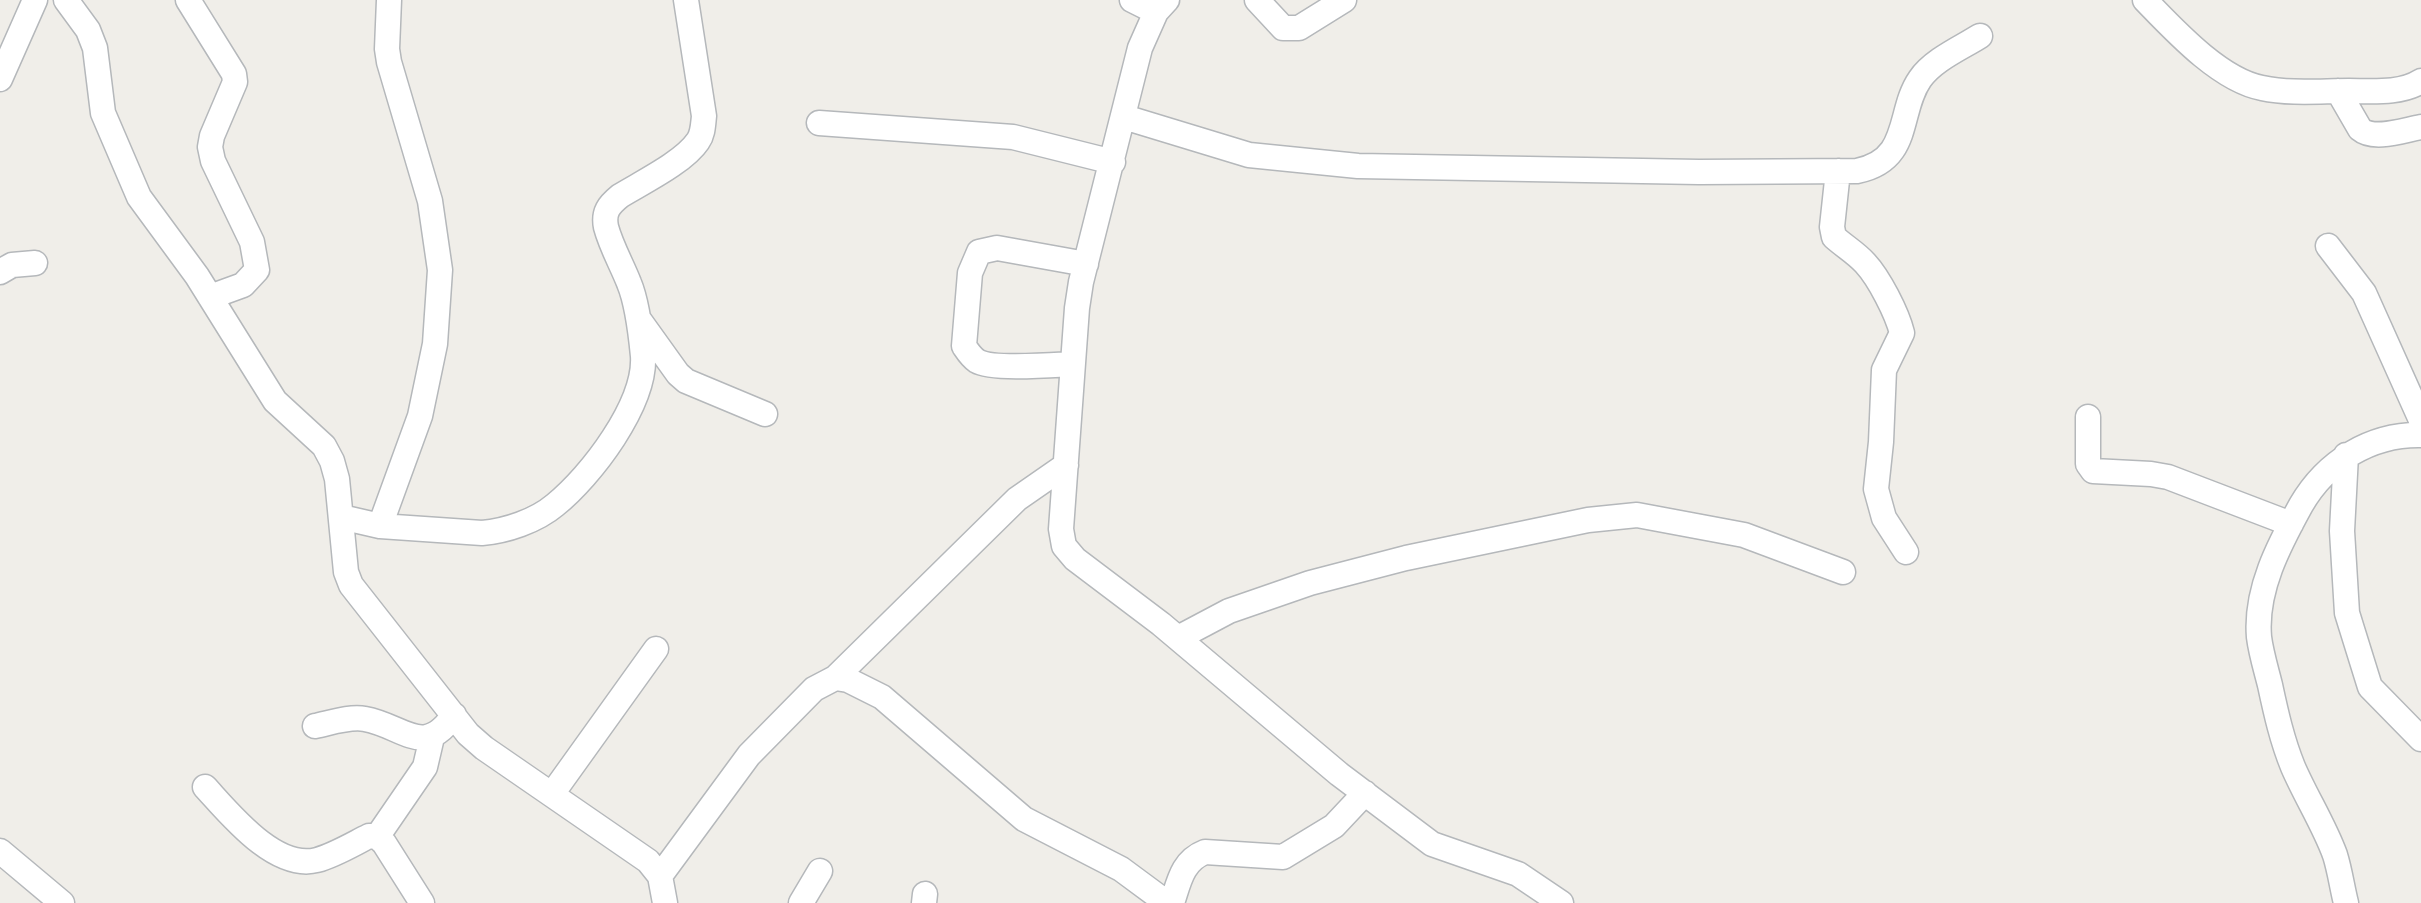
<!DOCTYPE html>
<style>
body{margin:0}
canvas{display:block;background:#f0eee9}
</style>
<canvas width="2421" height="903"></canvas>
<script>
const ctx = document.querySelector('canvas').getContext('2d');
ctx.lineJoin = 'round';
function stroke(path, color, width, dash) { ctx.strokeStyle = color; ctx.lineWidth = width; ctx.lineCap = dash ? 'butt' : 'round'; ctx.setLineDash(dash || []); ctx.stroke(path); }
const minor = new Path2D(`
 M66 0 88 30 95 48 103 113 139 197 197 276 275 401 324 446 332 461 337 479 346 572 351 585 468 734 484 748 648 861 660 876 665 903
 M188 0 234 74 235 82 212 136 210 147 213 161 252 242 257 270 243 285 210 297
 M1132 0 1156 12
 M1167 0 1156 12 1140 48 1081 282 1077 308 1061 529 1064 546 1075 559 1161 624 1339 774 1432 844 1518 874 1561 903
 M1257 0 1283 28H1299L1344 0
 M2145 0C2175 31 2220 80 2262 88 2290 94 2320 91 2349 91 2372 91 2401 94 2421 81
 M0 79 35 0
 M2338 91 2360 129C2374 141 2404 130 2421 127
 M1124 117 1249 155 1358 166 1699 172 1857 171C1912 160 1897 112 1920 79 1933 60 1961 48 1980 36
 M819 123 1013 137 1113 162
 M1838 171 1832 227 1834 237C1844 246 1856 253 1865 263 1879 278 1897 313 1902 333L1884 370 1881 442 1876 489 1884 518 1906 552
 M2328 246 2364 293 2421 420
 M0 272 12 265 35 263
 M640 321 678 374 686 381 765 414
 M1073 364C1053 365 992 370 977 361 971 357 968 352 964 346L970 273 979 252 997 248 1086 264
 M2088 417V464L2093 471 2151 474 2168 477 2291 524
 M2346 455 2342 531 2347 613 2370 687 2421 739
 M341 517 380 526 482 533C506 531 536 521 555 505 591 476 646 404 643 356 641 335 637 302 629 283 622 265 611 246 606 227 603 212 609 205 620 196 643 182 684 162 698 141 703 134 703 125 704 116L686 0
 M380 526 420 416 435 344 440 270 430 201 389 62 387 49 389 0
 M1178 638 1229 611 1310 583 1406 558 1588 520 1637 515 1744 535 1843 572
 M835 678 1017 499 1066 465
 M315 726C330 723 350 716 365 719 404 726 423 759 454 715
 M205 787C229 813 275 871 317 860 335 855 353 844 369 836L377 837 384 843 422 903
 M552 794 656 649
 M377 837 425 767 432 737
 M0 851 62 903
 M660 876 749 755 814 689 835 678 848 680 882 697 1024 819 1121 869 1167 903
 M801 903 820 871
 M924 903 925 894
 M1172 903C1179 882 1182 861 1205 852L1283 857 1334 826 1365 793
 M2346 903C2342 887 2340 871 2335 855 2324 825 2306 797 2293 767 2282 740 2276 713 2270 685 2266 669 2261 653 2259 637 2255 590 2279 545 2301 505 2326 462 2370 434 2421 435`);
stroke(minor, '#b5b8bb', 27);
stroke(minor, '#fff', 24);
</script>
